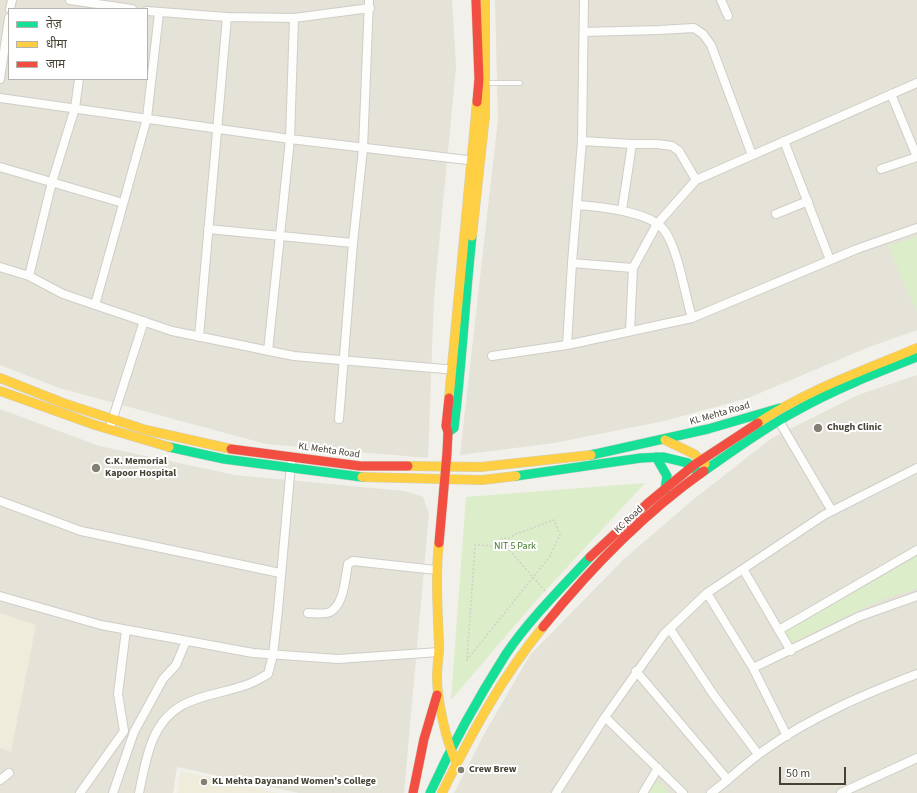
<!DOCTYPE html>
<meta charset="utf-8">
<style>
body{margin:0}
#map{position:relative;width:917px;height:793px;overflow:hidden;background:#f1f0ea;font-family:"Source Sans 3","Noto Sans Devanagari",sans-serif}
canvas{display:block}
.legend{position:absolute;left:8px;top:8px;width:140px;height:72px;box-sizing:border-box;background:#fff;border:1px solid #b6b3ae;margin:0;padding:5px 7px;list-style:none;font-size:12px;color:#484235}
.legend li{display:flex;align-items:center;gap:8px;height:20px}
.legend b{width:20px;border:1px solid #b6b3ae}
.scale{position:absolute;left:779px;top:767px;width:67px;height:18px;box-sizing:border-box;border:2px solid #484235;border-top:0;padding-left:5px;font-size:12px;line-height:14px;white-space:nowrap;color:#484235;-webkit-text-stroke:3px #fff;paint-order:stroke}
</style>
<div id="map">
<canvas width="917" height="793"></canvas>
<ul class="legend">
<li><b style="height:5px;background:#16e098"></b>तेज़</li>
<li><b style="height:5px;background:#ffcf43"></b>धीमा</li>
<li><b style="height:5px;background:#f24e42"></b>जाम</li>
</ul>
<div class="scale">50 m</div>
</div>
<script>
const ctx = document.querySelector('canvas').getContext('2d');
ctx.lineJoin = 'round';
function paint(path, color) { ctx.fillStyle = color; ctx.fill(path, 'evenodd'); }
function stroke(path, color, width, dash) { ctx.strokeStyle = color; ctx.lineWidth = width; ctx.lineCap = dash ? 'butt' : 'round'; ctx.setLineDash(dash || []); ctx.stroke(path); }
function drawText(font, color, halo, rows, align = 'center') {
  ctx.font = font + ' "Source Sans 3",sans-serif'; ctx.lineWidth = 4; ctx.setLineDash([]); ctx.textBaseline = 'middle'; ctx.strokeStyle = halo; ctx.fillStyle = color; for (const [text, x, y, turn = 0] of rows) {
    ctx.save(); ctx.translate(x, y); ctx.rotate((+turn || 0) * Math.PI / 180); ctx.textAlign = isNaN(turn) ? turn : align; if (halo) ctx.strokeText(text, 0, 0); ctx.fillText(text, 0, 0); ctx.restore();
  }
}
paint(new Path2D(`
 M0 0H452L456 67 434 297 428 458 266 444 59 388 0 365ZM9 9H147V79H9Z
 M495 0H917V330L869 347 748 398 664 421 554 443 460 455 498 119Z
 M917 375V793H454L487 729 530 655 623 560 695 498 772 438 858 395Z
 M0 409 99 446 235 475 404 491 423 497 429 513 404 793H299L177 767 173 793H0Z`), '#e5e2d7');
paint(new Path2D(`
 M0 613 36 625 11 752 0 748Z
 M181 771 278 793H177Z`), '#efecdc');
paint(new Path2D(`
 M917 237V313L888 246Z
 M645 483 534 603 451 700 466 497Z
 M917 556V589L882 599 789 644 782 634Z
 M657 780 669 793H649Z`), '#dcedc9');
const lane = new Path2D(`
 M486 83H520`);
const street = new Path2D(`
 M70 0 132 9
 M721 0 728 16
 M10 9 12 0
 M147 11 227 17 294 18 370 8
 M584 32 659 30 694 28 703 34 711 45 752 155
 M0 79 9 18
 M891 94 917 157
 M0 98 290 139 476 161
 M582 141 632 144H657L672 146 679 151 696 180
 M784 141 830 260
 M0 167 123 203
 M881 169 917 157
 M577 205C600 207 649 211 664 230 678 248 685 295 692 318
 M622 210 632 144
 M776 214 808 201
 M208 229 353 243
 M572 263 633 268 657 224 696 180 917 83
 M0 267 29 276 63 294 172 331 294 356 456 370
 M29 276 52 182 75 108 79 79
 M95 305 147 118 159 13
 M630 331 633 268
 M199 337 227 17
 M567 345 572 263 582 141 584 0
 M268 351 290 139 294 18
 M492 356 567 345 692 318 857 249 917 228
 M339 419 353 243 363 149 369 0
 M779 421 832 511
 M111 424 144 321
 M0 501 81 531 280 573
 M743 569 791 651
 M707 593 753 668 787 736
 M0 596 101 625 253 653 338 659 439 652
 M308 613C314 613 324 615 330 612 344 605 345 579 348 564L353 561 436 570
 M670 629 713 694 758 754
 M779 630 917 550
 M753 668 858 617 917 596
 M636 671 728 780
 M605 717 683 793
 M0 780 9 773
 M80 793 124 731 118 694 126 630
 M113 793 134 732 163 679 176 665 186 641
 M139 793C143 775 146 754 154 737 173 695 209 698 246 685 253 683 261 678 268 674L273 655 278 610 291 464
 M556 793 605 717 664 634 707 593 824 515 917 468
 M643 793 658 768
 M711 793C730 779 747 762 766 749 813 716 865 694 917 674
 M841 793 917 758`);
const fast = new Path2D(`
 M448 432 454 428C462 364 465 300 472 236
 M169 447 224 459 362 477
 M591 455 708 429 780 408
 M656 457 667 476 665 490
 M704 471C734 450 764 428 796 411 835 389 876 373 917 357
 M516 476 641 458 663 457 688 463 700 474
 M430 793C452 745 478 698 506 654 528 621 563 586 590 557`);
const slow = new Path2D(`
 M472 236 485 116V0
 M0 378 63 403 146 430 231 449
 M0 391 95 425 169 447
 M449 398 477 102
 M758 423C807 390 863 371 917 348
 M665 440 694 454 705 464
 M408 466 481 467 591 455
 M362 477 482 480 516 476
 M439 543C435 577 438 612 439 646 439 656 437 666 437 677 437 700 446 741 456 762
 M442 793C471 734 502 677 543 627`);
const jam = new Path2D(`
 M476 0 479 79 477 102
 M231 449 360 466H408
 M439 543 447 453 448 432 446 426 449 398
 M590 557 648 503 694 465 758 423
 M543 627C590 569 643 514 704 471
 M413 793 424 739 437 695`);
stroke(lane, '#cfcdc7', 5.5);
stroke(street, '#cfcdc7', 10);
stroke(fast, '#d1cdc1', 10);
stroke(slow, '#d1cdc1', 10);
stroke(jam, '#d1cdc1', 10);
stroke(new Path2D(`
 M499 543a5 5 0 1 1 10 0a5 5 0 1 1-10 0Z
 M500 546 475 545 467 660 550 556 560 535 554 520 516 534 508 539
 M507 547 545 591`), '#d1d0ca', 1.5, [2, 2]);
stroke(lane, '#fdfdfc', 4);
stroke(street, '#fdfdfc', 8);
stroke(fast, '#16e098', 9);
stroke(slow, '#ffcf43', 9);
stroke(jam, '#f24e42', 9);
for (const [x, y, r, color] of [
 [818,428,5,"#837f74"],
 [96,468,5,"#837f74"],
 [461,770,4,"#837f74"],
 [204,782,4,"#837f74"]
]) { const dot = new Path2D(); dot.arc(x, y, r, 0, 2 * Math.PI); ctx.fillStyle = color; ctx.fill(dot); stroke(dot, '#fff', 1.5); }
drawText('10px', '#484235', '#fff', [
 ["KL Mehta Road",720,414,-16],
 ["KL Mehta Road",329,451,8],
 ["KC Road",629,520,-43]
]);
drawText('bold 10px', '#484235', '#fff', [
 ["Chugh Clinic",827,428],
 ["C.K. Memorial",105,462],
 ["Kapoor Hospital",105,474],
 ["Crew Brew",469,770],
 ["KL Mehta Dayanand Women's College",212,782]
], 'left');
drawText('10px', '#417c26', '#fff', [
 ["NIT 5 Park",515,547]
]);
</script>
